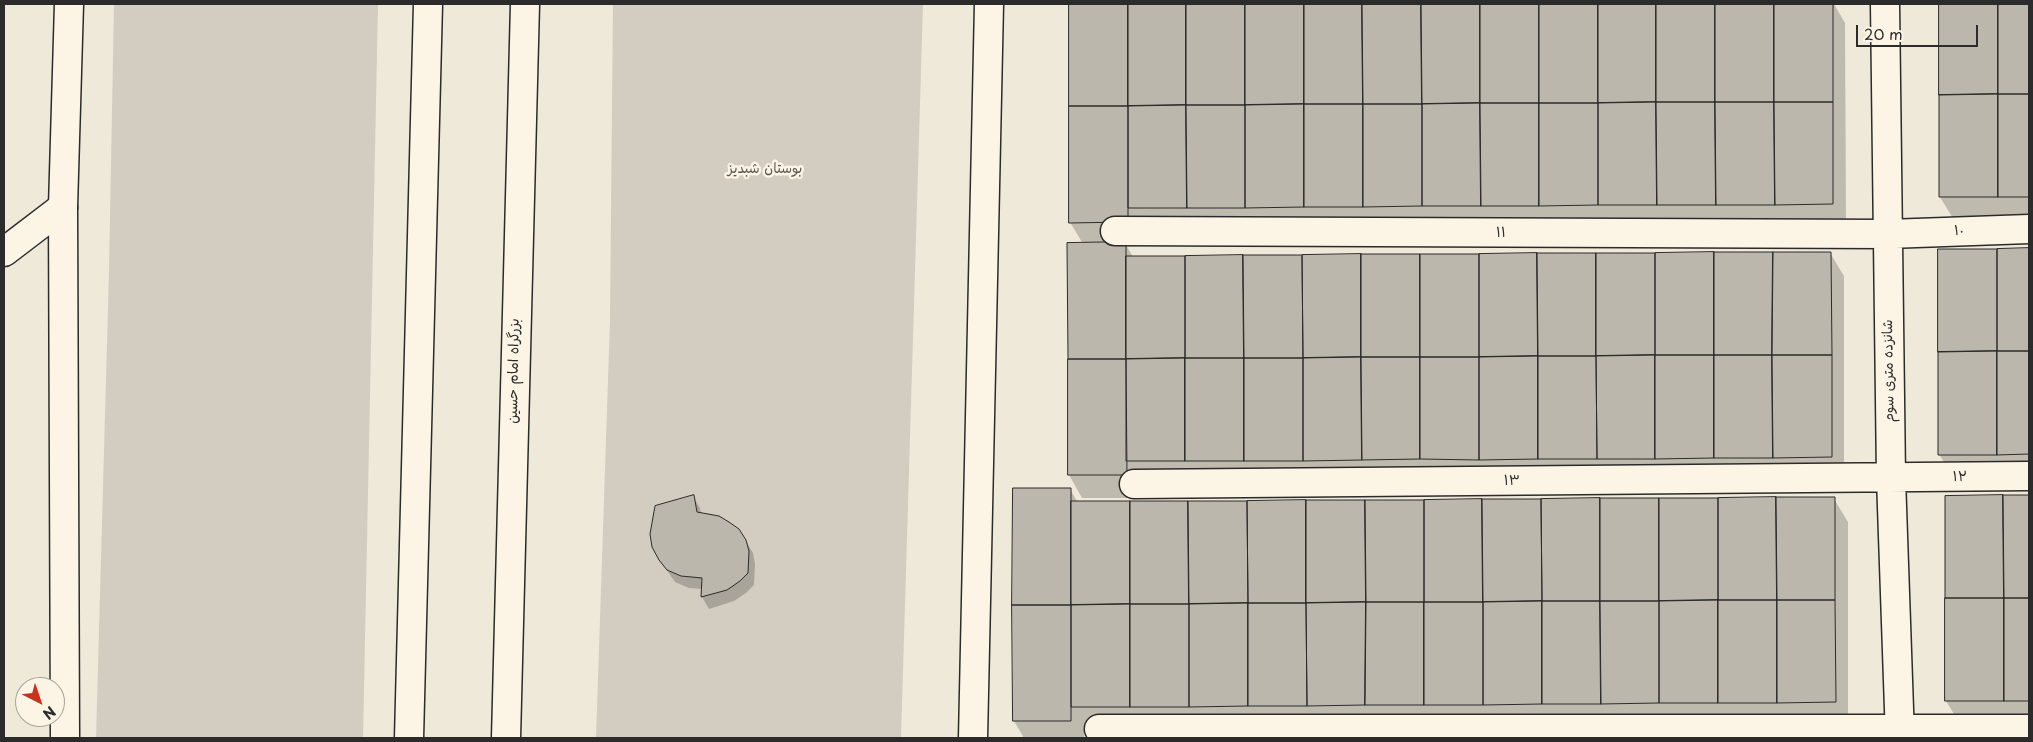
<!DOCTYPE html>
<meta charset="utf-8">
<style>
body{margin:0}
#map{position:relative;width:2033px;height:742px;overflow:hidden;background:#efe9da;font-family:"Playpen Sans",sans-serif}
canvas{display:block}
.frame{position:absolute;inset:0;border:5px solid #2b2b2b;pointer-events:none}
.north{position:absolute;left:15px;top:677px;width:50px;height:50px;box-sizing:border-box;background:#fcf5e5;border:1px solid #a8a49b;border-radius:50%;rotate:139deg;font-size:14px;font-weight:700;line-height:20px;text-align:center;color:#2b2b2b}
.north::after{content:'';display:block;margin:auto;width:18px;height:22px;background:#c8321e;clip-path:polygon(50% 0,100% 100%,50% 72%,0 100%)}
.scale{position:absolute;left:1856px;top:25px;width:122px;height:22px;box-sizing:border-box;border:2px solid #2b2b2b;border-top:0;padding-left:6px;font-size:15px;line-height:18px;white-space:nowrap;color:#2b2b2b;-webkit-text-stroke:4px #fcf5e5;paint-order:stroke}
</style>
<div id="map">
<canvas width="2033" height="742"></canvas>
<div class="frame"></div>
<div class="north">N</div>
<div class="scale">20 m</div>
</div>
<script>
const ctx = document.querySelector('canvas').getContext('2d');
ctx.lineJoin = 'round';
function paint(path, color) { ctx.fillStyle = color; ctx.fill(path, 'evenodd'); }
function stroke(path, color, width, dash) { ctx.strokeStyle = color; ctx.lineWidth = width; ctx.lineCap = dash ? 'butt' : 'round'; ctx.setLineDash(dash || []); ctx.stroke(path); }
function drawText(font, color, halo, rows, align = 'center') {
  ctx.font = font + ' "Playpen Sans","Playpen Sans Arabic",sans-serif'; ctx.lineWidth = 5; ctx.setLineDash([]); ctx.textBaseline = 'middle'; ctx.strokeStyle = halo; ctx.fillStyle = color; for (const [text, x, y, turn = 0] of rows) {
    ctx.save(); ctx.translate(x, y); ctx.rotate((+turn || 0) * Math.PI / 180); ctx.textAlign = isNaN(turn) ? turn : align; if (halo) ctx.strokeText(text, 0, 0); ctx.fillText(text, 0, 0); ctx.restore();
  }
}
paint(new Path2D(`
 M114 4H378L363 738H96L109 271Z
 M613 4H923L901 738H596L610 320Z`), '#d2cdc0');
paint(new Path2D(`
 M1070 4H1834L1845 23 1846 227 1126 245 1133 257 1830 253 1844 276V480L1139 484V498H1082L1069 475 1068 244H1083L1070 222Z
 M1940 4H2029V220H1954L1940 197Z
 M2029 250V477H1953L1939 454V251Z
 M1070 489 1078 503 1834 499 1848 522V725L1084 730V738H1024L1014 721Z
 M693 496 700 508 701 514 745 540 753 553 755 564 754 585 746 593 734 601 709 609 702 597 703 589 689 588 675 582 660 560Z
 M2029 496V724H1960L1946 701V497Z`), '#0003');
const building = new Path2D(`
 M1069 4H1128V106H1069Z
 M1128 4H1186V105L1128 106Z
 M1186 4H1245V105H1186Z
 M1245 4H1304V104L1245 105Z
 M1304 4H1362L1363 104H1304Z
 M1362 4H1421L1422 104H1363Z
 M1421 4H1480V103L1422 104Z
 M1480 4H1539V103H1480Z
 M1539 4H1598V103H1539Z
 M1598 4H1656V102L1598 103Z
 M1656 4H1715V102H1656Z
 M1715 4H1774V102H1715Z
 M1774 4H1833V102H1774Z
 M1939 4H1998V94L1939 95Z
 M1998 4H2029V94H1998Z
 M1998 94V197H1939V95Z
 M1998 94H2029V197H1998Z
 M1656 102H1715L1716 205H1657Z
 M1656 102 1657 205H1598V103Z
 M1715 102H1774L1775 205H1716Z
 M1774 102H1833V204L1775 205Z
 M1480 103H1539V206H1481Z
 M1480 103 1481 206H1422V104Z
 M1539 103H1598V205L1539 206Z
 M1304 104H1363V207H1304Z
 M1304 104V207L1245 208V105Z
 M1363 104H1422V206L1363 207Z
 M1186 105H1245V208H1187Z
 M1186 105 1187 208H1128V106Z
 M1069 106H1128V222L1069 223Z
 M1126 242V359H1068L1067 243Z
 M2029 248V351H1997V249Z
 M1938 249H1997V351L1938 352Z
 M1714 252H1773L1772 355H1714Z
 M1714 252V355H1655V253Z
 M1773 252H1831L1832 355H1772Z
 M1537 253H1596V356H1538Z
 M1537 253 1538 356 1479 357V254Z
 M1596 253H1655V355L1596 356Z
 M1361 254H1420V357H1361Z
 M1361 254V357L1303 358 1302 255Z
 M1420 254H1479V357H1420Z
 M1243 255H1302L1303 358H1244Z
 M1243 255 1244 358H1185V256Z
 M1126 256H1185V358L1126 359Z
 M1997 351V455H1938V352Z
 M1997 351H2029V454L1997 455Z
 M1655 355H1714V458L1655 459Z
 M1655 355V459H1597L1596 356Z
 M1714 355H1772L1773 458H1714Z
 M1772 355H1832V457L1773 458Z
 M1538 356H1596L1597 459H1538Z
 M1538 356V459L1479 460V357Z
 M1361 357H1420V459L1362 460Z
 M1361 357 1362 460 1303 461V358Z
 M1420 357H1479V460L1420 459Z
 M1185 358H1244V461H1185Z
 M1185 358V461H1126V359Z
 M1244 358H1303V461H1244Z
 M1068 359H1126L1127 475H1068Z
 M1013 488H1071V605H1012Z
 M694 495 697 512 719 516 729 522 739 529 746 540 749 551 748 573 740 581 727 590 701 597 702 578 681 576 667 570 659 560 652 547 650 534 655 506Z
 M2003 495H2029V598H2004Z
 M2003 495 2004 598H1945V496Z
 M1776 497 1777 600H1718V498Z
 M1776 497H1835V600H1777Z
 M1600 498H1659V601H1600Z
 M1600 498V601H1542L1541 499Z
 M1659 498H1718V600L1659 601Z
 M1482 499H1541L1542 601 1483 602Z
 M1482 499 1483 602H1424V500Z
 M1306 500H1365L1366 602 1306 603Z
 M1306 500V603H1248L1247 501Z
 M1365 500H1424V602H1366Z
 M1071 501H1130V604L1071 605Z
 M1130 501H1188L1189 604H1130Z
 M1188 501H1247L1248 603 1189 604Z
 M1945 598H2004V701H1945Z
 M2004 598H2029V701H2004Z
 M1718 600H1777V703H1718Z
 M1718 600V703H1659V601Z
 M1777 600H1835L1836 702 1777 703Z
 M1542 601H1600L1601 704H1542Z
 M1542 601V704L1483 705V602Z
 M1600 601H1659V703L1601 704Z
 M1366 602H1424V705H1365Z
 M1366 602 1365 705 1307 706 1306 603Z
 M1424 602H1483V705H1424Z
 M1248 603H1306L1307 706H1248Z
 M1248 603V706L1189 707V604Z
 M1130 604H1189V707H1130Z
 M1130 604V707H1071V605Z
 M1012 605H1071V721H1013Z`);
paint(building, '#bcb7ac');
stroke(building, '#2b2b2b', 1);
const street = new Path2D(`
 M1885 4 1891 478 1900 738
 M1115 231 1888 234 2029 229
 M4 252 63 207
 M1134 484 2029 476
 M1099 729H2029
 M973 738 989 4`);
const secondary = new Path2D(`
 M65 738 63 207 69 4`);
const highway = new Path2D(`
 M409 738 428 4
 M506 738 525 4`);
stroke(street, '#2b2b2b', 31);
stroke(secondary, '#2b2b2b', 31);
stroke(highway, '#2b2b2b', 31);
stroke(street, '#fcf5e5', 28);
stroke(secondary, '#fcf5e5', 28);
stroke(highway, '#fcf5e5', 28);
drawText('14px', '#555450', '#fcf5e5', [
 ["بوستان شبدیز",765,169]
]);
drawText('14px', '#2b2b2b', '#fcf5e5', [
 ["۱۰",1959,231,-2],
 ["۱۱",1501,233],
 ["بزرگراه امام حسین",514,371,-89],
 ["شانزده متری سوم",1889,371,-91],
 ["۱۲",1960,477,-1],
 ["۱۳",1512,481]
]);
</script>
